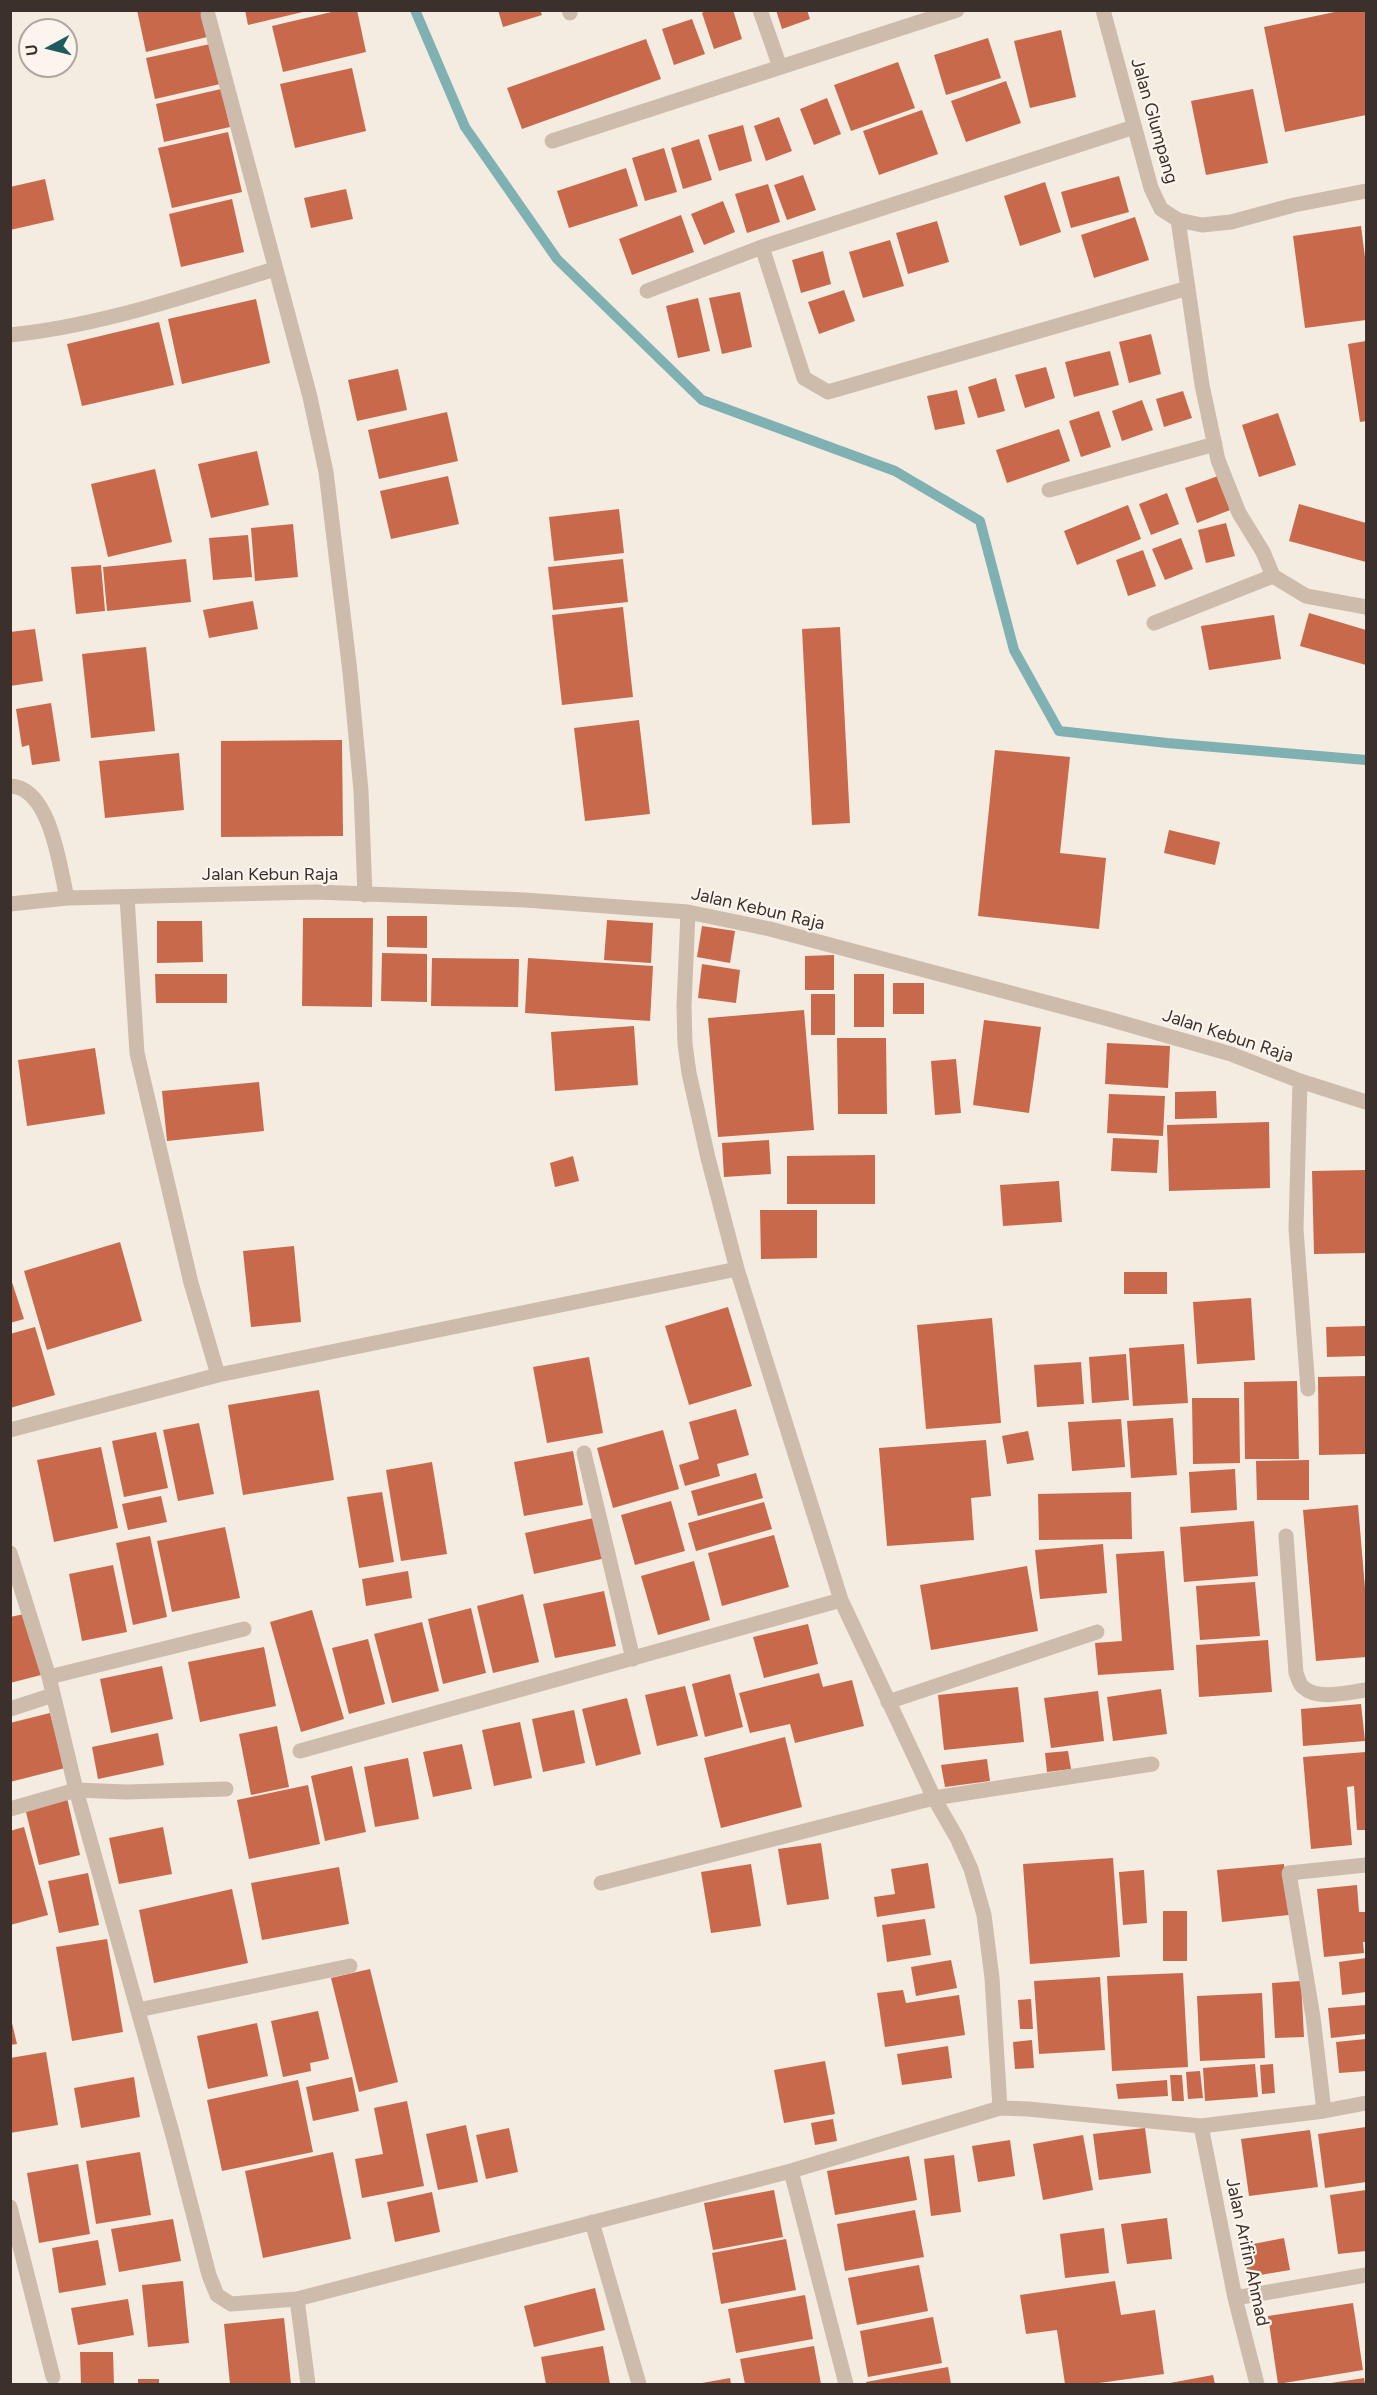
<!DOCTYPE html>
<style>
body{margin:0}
#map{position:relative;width:1377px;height:2395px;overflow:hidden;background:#f4ebe1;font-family:Figtree,sans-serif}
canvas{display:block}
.frame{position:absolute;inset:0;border:12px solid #3b302b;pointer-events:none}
.north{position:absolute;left:18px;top:18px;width:60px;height:60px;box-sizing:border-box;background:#fbf5ee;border:2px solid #aea6a0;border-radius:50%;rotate:263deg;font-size:16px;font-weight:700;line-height:24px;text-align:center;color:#3b302b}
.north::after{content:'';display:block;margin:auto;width:21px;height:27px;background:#1f5a5e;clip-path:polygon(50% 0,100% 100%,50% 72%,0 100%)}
</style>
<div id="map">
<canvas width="1377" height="2395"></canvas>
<div class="frame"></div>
<div class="north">U</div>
</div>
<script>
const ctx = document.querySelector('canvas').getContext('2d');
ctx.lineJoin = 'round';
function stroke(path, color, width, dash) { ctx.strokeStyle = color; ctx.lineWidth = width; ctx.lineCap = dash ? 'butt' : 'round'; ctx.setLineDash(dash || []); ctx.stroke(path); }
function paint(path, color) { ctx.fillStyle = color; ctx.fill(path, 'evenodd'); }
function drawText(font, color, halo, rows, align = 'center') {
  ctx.font = font + ' Figtree,sans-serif'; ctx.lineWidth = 4.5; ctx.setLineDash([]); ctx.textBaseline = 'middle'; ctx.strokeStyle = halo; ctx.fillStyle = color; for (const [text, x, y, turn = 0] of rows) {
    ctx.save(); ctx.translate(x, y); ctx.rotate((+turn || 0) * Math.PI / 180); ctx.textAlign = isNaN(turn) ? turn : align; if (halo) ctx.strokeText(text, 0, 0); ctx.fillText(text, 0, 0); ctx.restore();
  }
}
stroke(new Path2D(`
 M415 10 465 127 557 259 702 400 895 471 980 521 1014 650 1059 731 1167 743 1366 760`), '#7fb0b2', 10);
paint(new Path2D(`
 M137 10H201L207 37 146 52Z
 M245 10H307V11L248 25Z
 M340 10H357L366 52 283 72 272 26Z
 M498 10H540L542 15 503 27Z
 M707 10H733L742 39 714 49 702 13Z
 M776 10H807L810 19 782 29Z
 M1344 10H1366V115L1285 132 1264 27Z
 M692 19 705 54 674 65 662 29Z
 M1061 30 1076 97 1030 108 1014 41Z
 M988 38 1001 78 946 95 934 55Z
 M646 39 661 79 522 129 507 88Z
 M210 44 220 84 155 99 146 58Z
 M898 62 915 108 851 131 834 85Z
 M352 68 366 131 295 148 280 84Z
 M1006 81 1021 123 966 142 951 101Z
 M221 89 230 127 164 142 156 104Z
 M1253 89 1268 163 1206 175 1191 101Z
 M827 98 841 134 814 145 800 109Z
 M922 110 938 154 879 175 863 131Z
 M779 117 792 151 766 161 754 126Z
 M743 125 752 161 719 171 708 135Z
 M228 132 242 192 172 208 158 148Z
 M699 139 712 180 683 189 671 148Z
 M664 148 677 192 645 201 632 158Z
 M626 168 638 206 569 228 557 191Z
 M803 175 816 210 787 220 774 185Z
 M1119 176 1129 212 1071 228 1061 192Z
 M45 179 54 220 10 230V187Z
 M1045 182 1061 232 1020 246 1004 196Z
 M768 184 780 222 747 233 735 194Z
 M346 189 353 219 311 228 304 198Z
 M232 199 244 252 181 267 169 214Z
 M723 201 735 232 704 245 691 214Z
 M681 215 694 252 632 275 619 239Z
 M1135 217 1149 260 1094 278 1081 235Z
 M937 221 949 262 908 274 896 233Z
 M1361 226 1366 265V320L1305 328 1293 236Z
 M890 240 904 286 863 298 849 252Z
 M823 251 831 284 801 293 792 260Z
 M844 290 855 321 819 334 808 302Z
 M740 292 752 347 722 354 709 298Z
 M698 298 710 351 678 358 666 306Z
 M256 299 270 363 182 384 168 319Z
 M159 322 174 385 82 406 67 344Z
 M1151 334 1161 374 1129 383 1119 342Z
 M1366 341V421L1360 422 1348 344Z
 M1110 351 1119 385 1074 397 1065 362Z
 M1046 367 1055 398 1025 408 1015 375Z
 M398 369 407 410 357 421 348 380Z
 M996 378 1005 411 978 418 968 387Z
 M957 390 965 424 935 430 927 396Z
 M1183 391 1192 418 1164 427 1156 399Z
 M1142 400 1153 430 1122 441 1112 411Z
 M1099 411 1111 447 1081 457 1069 421Z
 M447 412 458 461 379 479 368 430Z
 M1278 413 1296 465 1259 477 1242 425Z
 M1059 429 1070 461 1007 483 996 450Z
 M257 451 269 505 211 518 198 464Z
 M155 469 172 542 108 557 91 484Z
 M448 476 459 524 391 539 380 491Z
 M1218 476 1230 510 1197 523 1185 488Z
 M1167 493 1179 524 1151 535 1139 504Z
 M1299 504 1366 523V562L1289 541Z
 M1128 505 1141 539 1077 565 1064 531Z
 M619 509 624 553 554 561 549 517Z
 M1226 523 1235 556 1206 563 1198 530Z
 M293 524 298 577 255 581 251 528Z
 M248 535 252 577 213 580 209 538Z
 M1181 538 1193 569 1165 580 1152 549Z
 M1143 550 1156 586 1128 596 1116 560Z
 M186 559 191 602 107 611 103 567Z
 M623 559 628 602 553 610 548 567Z
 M101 565 105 611 76 614 71 567Z
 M253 601 258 629 209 638 203 610Z
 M623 607 633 697 562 705 552 615Z
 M1309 613 1366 630V665L1300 646Z
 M1274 615 1281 659 1209 670 1201 626Z
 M840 627 850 823 812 825 802 629Z
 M35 629 43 681 10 686V632Z
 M146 647 155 731 91 738 82 654Z
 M51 703 60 761 32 765 29 745 22 747 16 709Z
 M639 720 650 814 585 821 574 728Z
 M342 740 343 836 221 837V741Z
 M995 750 1070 757 1060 853 1106 858 1099 929 978 916Z
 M179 753 184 810 105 818 99 761Z
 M1169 830 1220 842 1215 865 1164 853Z
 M387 916H427V948L387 947Z
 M303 918H373L372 1007 302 1006Z
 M607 920 653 923 651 963 604 960Z
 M157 921H202L203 962 157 963Z
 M702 926 735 931 730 963 697 957Z
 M382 953 427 954V1002L381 1001Z
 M834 955V990H805V956Z
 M432 958 519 959 518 1007 431 1006Z
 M528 958 653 966 650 1021 525 1013Z
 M702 964 740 970 736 1003 698 998Z
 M155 974H227V1003H156Z
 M854 974H884V1027H854Z
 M893 983H924V1014H893Z
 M811 994H835V1035H811Z
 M804 1010 814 1130 718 1137 708 1018Z
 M984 1020 1041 1027 1029 1113 973 1105Z
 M634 1026 638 1085 555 1091 551 1032Z
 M837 1038H886L887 1114H838Z
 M1107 1043 1170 1046 1168 1088 1105 1084Z
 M95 1048 105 1114 27 1126 18 1060Z
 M956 1059 961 1113 935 1115 931 1061Z
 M259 1082 264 1131 167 1141 162 1091Z
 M1216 1091 1217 1118 1175 1119V1092Z
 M1109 1094 1165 1096 1163 1136 1107 1133Z
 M1269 1122 1270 1188 1169 1191 1167 1125Z
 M1113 1138 1159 1140 1157 1173 1111 1171Z
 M769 1140 771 1174 724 1177 722 1143Z
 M875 1155V1204H787V1156Z
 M573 1156 579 1181 555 1187 550 1163Z
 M1366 1170V1253L1314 1254 1312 1171Z
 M1059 1181 1062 1222 1003 1226 1000 1185Z
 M760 1210H817V1258L761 1259Z
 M120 1242 142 1321 47 1350 24 1271Z
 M294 1246 301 1322 251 1327 243 1251Z
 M1124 1272H1167V1294H1124Z
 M10 1276 24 1319 10 1323Z
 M1251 1298 1255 1360 1197 1364 1193 1302Z
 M728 1307 752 1386 689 1405 665 1326Z
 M992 1318 1001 1423 926 1429 917 1325Z
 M1366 1326V1356L1327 1357 1326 1327Z
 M35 1327 55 1395 10 1408V1334Z
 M1184 1344 1188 1403 1133 1406 1129 1348Z
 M1126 1354 1129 1400 1092 1403 1089 1357Z
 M589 1357 603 1433 547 1443 533 1367Z
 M1081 1362 1084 1404 1037 1407 1034 1365Z
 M1366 1376V1454L1319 1455 1318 1377Z
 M1297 1381 1299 1459H1245L1244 1382Z
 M319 1390 334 1480 243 1495 228 1405Z
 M1192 1398H1239L1240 1463 1193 1464Z
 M736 1409 749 1455 717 1464 720 1476 685 1486 679 1465 699 1459 689 1422Z
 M1173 1418 1177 1475 1131 1478 1127 1421Z
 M1121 1419 1125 1467 1072 1471 1068 1422Z
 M199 1423 214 1494 178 1501 163 1430Z
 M663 1430 679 1489 613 1508 597 1448Z
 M1028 1431 1034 1460 1007 1464 1002 1436Z
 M156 1432 168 1488 124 1497 112 1441Z
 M986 1440 991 1496 971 1498 974 1540 887 1546 879 1448Z
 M101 1447 118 1528 54 1542 37 1460Z
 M573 1451 583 1505 524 1516 514 1462Z
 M1309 1460V1500H1257L1256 1461Z
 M432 1462 447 1554 401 1561 386 1470Z
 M1235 1469 1237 1510 1191 1513 1189 1472Z
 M756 1473 763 1498 698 1516 691 1491Z
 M382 1492 394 1562 359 1568 347 1497Z
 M1131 1492 1132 1539 1039 1540 1038 1494Z
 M161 1496 167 1522 128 1530 122 1504Z
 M671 1501 685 1551 635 1565 621 1515Z
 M764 1502 772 1529 696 1551 688 1523Z
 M1358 1505 1366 1600V1657L1316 1661 1303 1510Z
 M598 1517 606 1558 534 1574 525 1533Z
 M1254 1521 1258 1576 1184 1582 1180 1527Z
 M225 1527 240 1598 172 1612 157 1541Z
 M774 1535 789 1587 722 1606 708 1553Z
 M150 1536 167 1617 133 1625 116 1543Z
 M1103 1544 1107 1593 1040 1599 1035 1550Z
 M1164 1551 1174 1670 1098 1675 1095 1643 1122 1641 1116 1554Z
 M694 1561 710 1620 658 1635 641 1576Z
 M113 1565 127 1632 82 1641 69 1574Z
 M1027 1566 1038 1631 931 1650 920 1585Z
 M408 1571 412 1598 366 1606 362 1579Z
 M1255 1582 1260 1636 1200 1640 1196 1586Z
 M604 1591 616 1646 555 1658 543 1604Z
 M523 1594 539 1662 493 1673 477 1606Z
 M471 1608 486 1673 443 1684 428 1619Z
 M312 1610 344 1719 301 1732 270 1622Z
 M24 1614 41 1675 10 1683V1617Z
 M422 1622 439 1691 392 1703 374 1634Z
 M808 1624 818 1664 764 1678 753 1637Z
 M368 1639 385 1704 349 1714 332 1648Z
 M1268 1640 1272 1692 1199 1697 1196 1645Z
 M264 1647 276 1706 200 1722 188 1662Z
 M162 1666 173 1719 111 1733 100 1679Z
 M819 1673 823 1687 852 1680 864 1726 795 1743 790 1724 750 1733 739 1693Z
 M730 1674 743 1727 705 1737 692 1684Z
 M685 1686 698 1736 657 1746 645 1695Z
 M1018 1687 1024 1742 944 1750 938 1695Z
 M1161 1689 1167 1734 1113 1741 1107 1697Z
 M1098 1691 1104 1741 1051 1748 1044 1698Z
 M627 1698 641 1754 596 1766 582 1709Z
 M1361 1704 1365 1741 1303 1746 1301 1709Z
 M574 1710 585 1763 543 1772 532 1719Z
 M50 1713 65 1768 10 1782V1723Z
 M520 1722 532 1778 494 1786 482 1730Z
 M277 1726 289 1787 251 1795 239 1734Z
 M158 1733 164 1765 98 1779 92 1747Z
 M785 1737 802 1807 721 1828 704 1758Z
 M462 1744 472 1789 433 1797 423 1752Z
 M1068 1751 1071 1769 1047 1772 1045 1753Z
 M1366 1752V1830H1357L1354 1786 1347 1787 1352 1845 1311 1849 1303 1757Z
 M408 1758 419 1819 375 1827 364 1767Z
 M987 1759 990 1781 945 1787 941 1765Z
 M352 1766 366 1832 325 1841 311 1776Z
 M308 1785 320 1844 249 1859 237 1800Z
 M67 1798 80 1855 39 1865 25 1808Z
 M24 1827 48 1915 10 1925V1831Z
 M163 1827 172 1874 119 1884 109 1838Z
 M821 1843 829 1899 787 1905 778 1849Z
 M1113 1858 1120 1957 1030 1964 1023 1864Z
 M928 1863 935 1908 877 1917 874 1897 895 1894 891 1869Z
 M751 1864 761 1926 711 1933 701 1872Z
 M1284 1864 1289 1915 1222 1922 1217 1870Z
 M339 1867 349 1924 262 1940 251 1883Z
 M1144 1870 1147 1923 1123 1925 1119 1872Z
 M88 1873 99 1925 59 1933 48 1881Z
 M1357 1885 1359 1912H1366V1942H1363L1364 1953 1324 1957 1317 1889Z
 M232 1889 248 1963 154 1983 139 1910Z
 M1163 1911H1187V1961H1163Z
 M925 1919 931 1955 887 1962 882 1925Z
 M107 1939 123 2032 72 2041 56 1947Z
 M1366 1958V1992L1342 1995 1339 1962Z
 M951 1960 957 1988 916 1996 911 1967Z
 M370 1969 398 2082 359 2092 331 1978Z
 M1183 1973 1188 2067 1112 2071 1107 1976Z
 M1100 1977 1105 2050 1039 2054 1034 1981Z
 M1301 1981 1304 2037 1275 2038 1272 1983Z
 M903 1990 906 2003 959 1995 965 2035 885 2047 877 1993Z
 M1262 1993 1265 2058 1200 2061 1197 1996Z
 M1031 1999 1033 2029H1020L1018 2000Z
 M1366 2005V2034L1331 2038 1328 2008Z
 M318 2011 329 2059 310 2063 311 2071 283 2077 271 2021Z
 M10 2015 17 2044 10 2045Z
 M257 2023 268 2076 208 2089 197 2036Z
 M1366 2039V2071L1339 2073 1336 2042Z
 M1032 2040 1034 2068 1015 2069 1013 2042Z
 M948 2046 952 2078 902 2085 897 2054Z
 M46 2052 58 2125 10 2133V2058Z
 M825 2061 835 2114 784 2123 774 2070Z
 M1255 2064 1258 2097 1205 2101 1203 2068Z
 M1273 2064 1275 2093 1262 2094 1260 2065Z
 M1200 2071 1203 2098 1188 2099 1186 2072Z
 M1170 2075H1182L1184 2101H1172Z
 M134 2077 140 2117 81 2128 74 2088Z
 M352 2077 359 2111 313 2121 306 2087Z
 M298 2080 313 2152 222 2171 207 2100Z
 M1167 2080 1168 2096 1118 2099 1116 2084Z
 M407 2101 424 2186 362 2198 355 2159 383 2154 374 2108Z
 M833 2119 837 2141 815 2145 811 2123Z
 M466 2125 478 2182 438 2190 426 2134Z
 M1366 2127V2182L1325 2188 1318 2134Z
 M509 2128 518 2172 486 2179 476 2135Z
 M1145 2128 1151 2173 1099 2180 1093 2134Z
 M1310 2130 1318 2187 1249 2196 1241 2139Z
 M1083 2135 1093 2190 1043 2200 1033 2144Z
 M1010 2140 1015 2176 978 2182 972 2146Z
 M140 2152 151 2215 96 2224 86 2161Z
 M333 2152 351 2239 263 2258 245 2171Z
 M954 2155 961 2212 931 2216 924 2159Z
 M909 2156 917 2200 835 2215 827 2171Z
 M78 2164 90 2234 39 2243 27 2173Z
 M774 2190 783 2237 713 2250 704 2203Z
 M1366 2190V2251L1338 2254 1330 2195Z
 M432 2192 440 2232 395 2242 387 2202Z
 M915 2210 924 2257 845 2271 837 2224Z
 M1167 2218 1172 2259 1127 2264 1121 2224Z
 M173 2219 181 2261 119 2272 111 2229Z
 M1104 2228 1109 2273 1065 2278 1060 2234Z
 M1284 2238 1290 2270 1248 2277 1243 2246Z
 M786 2239 796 2290 721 2304 712 2253Z
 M98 2240 106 2285 59 2293 52 2248Z
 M919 2265 928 2311 857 2325 848 2278Z
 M183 2281 189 2343 148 2347 142 2285Z
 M1115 2281 1121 2315 1155 2310 1164 2374 1092 2384H1065L1057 2330 1026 2334 1020 2295Z
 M595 2288 605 2330 534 2347 524 2306Z
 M805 2295 813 2339 736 2353 728 2309Z
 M128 2299 134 2335 78 2345 71 2308Z
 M1353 2303 1363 2370 1278 2384 1268 2316Z
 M933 2317 942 2363 868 2377 860 2331Z
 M284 2318 291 2384H230L224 2324Z
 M603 2346 610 2384H546L541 2357Z
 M814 2346 821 2384H745L740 2359Z
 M80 2352H113L114 2384H81Z
 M948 2367 951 2384H867L866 2382Z
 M1213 2375 1215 2384H1170V2383Z
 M730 2378 731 2384H702V2383Z
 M1364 2378 1365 2384H1332L1331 2383Z
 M138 2379H159V2384H138Z`), '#c8694b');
stroke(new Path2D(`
 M569 10 570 13
 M760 10 780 67
 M1103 10 1151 188 1161 209 1178 220 1202 225 1231 222 1294 205 1366 191
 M208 15 310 397 326 472 350 672 361 791 365 895
 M552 141 957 10
 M1178 220 1202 385 1218 460 1239 513 1263 552 1273 576 1306 596 1366 607
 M762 247 1134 127
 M647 291 762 247 804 378 828 392 1188 288
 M10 335C101 326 188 295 275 269
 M1049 490 1215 444
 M1154 623 1273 576
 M10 786C51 787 60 869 67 898
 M127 897 137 1053 191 1283 218 1375
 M10 904 67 898 316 892 525 900 688 912 770 929 1105 1018 1231 1054 1300 1081 1366 1102
 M688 912 684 1006 685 1044 689 1073 708 1158 737 1269 841 1600 934 1798 957 1838 971 1869 984 1915 992 1978 1000 2108 1028 2109 1201 2126 1324 2111 1366 2103
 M1300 1081 1296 1229 1308 1389
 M10 1430 218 1375 737 1269
 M584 1453 633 1659
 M1286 1536 1296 1673C1298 1677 1299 1684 1303 1687 1317 1701 1349 1692 1366 1690
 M10 1553 49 1677 76 1790 172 2132 209 2275 217 2295 231 2304 297 2299 308 2384
 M49 1677 244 1629
 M888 1702 1097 1632
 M10 1709 53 1695
 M300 1751 841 1600
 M10 1809 76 1790 126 1792 226 1789
 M601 1883 934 1798 1152 1764
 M138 2010 350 1966
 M1324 2111 1313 2017 1289 1873 1366 1865
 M1201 2126 1235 2298 1257 2384
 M791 2171 846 2384
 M10 2207 53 2377
 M592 2222 639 2384
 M1235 2298 1366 2275
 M297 2299 791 2171 1000 2108`), '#cdbbac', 15);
drawText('18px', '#3b302b', '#fbf5ee', [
 ["Jalan Glumpang",1154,121,74],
 ["Jalan Kebun Raja",270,875],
 ["Jalan Kebun Raja",758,909,13],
 ["Jalan Kebun Raja",1228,1036,18],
 ["Jalan Arifin Ahmad",1247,2252,78]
]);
</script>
